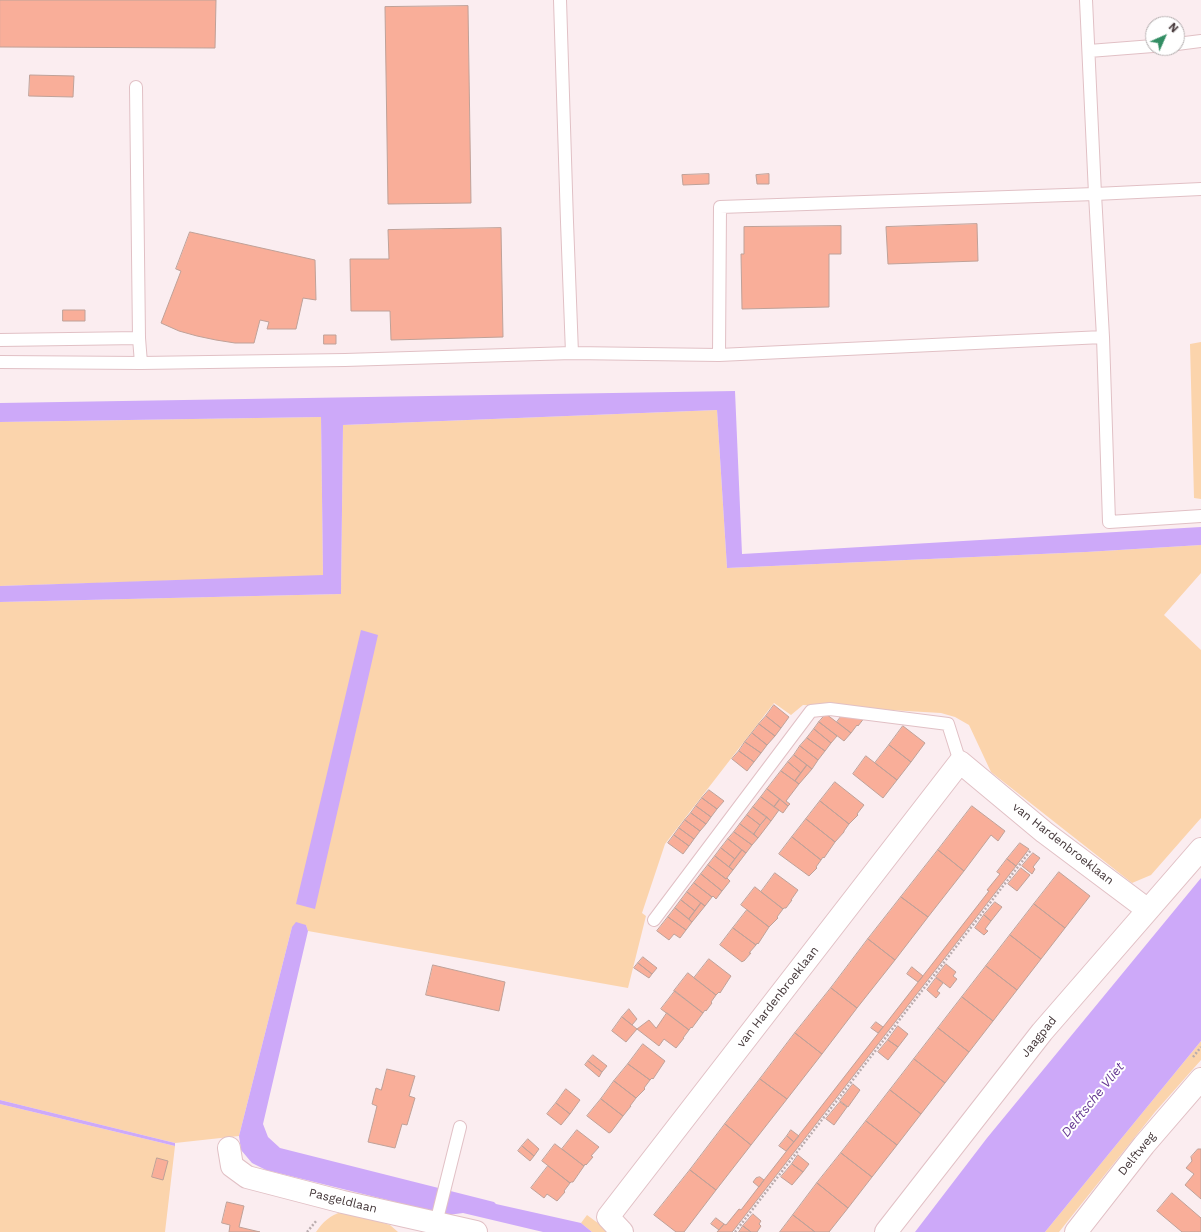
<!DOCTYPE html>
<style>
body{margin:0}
#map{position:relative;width:1201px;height:1232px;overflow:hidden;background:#fbedf0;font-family:"Work Sans",sans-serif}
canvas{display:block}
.north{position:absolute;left:1145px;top:16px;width:40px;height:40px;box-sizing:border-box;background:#fff;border:1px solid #b4afb0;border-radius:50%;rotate:45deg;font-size:11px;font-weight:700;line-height:16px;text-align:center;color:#443739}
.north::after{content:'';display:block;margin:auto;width:14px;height:18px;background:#328d63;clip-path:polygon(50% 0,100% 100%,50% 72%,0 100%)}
</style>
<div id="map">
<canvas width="1201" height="1232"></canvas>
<div class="north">N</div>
</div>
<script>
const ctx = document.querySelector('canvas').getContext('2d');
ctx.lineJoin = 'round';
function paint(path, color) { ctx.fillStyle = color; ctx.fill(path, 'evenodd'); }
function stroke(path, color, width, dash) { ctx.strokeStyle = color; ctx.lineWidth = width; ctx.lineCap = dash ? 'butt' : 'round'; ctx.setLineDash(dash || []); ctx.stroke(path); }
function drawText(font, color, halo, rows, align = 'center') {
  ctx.font = font + ' "Work Sans",sans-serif'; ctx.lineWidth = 4; ctx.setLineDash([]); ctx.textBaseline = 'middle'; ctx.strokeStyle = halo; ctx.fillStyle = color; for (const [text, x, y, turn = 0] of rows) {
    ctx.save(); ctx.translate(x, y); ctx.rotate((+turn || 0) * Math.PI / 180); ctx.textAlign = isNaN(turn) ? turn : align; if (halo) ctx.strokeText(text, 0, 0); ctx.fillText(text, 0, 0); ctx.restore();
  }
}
paint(new Path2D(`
 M1201 342V499L1194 498 1190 344Z
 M717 410 727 568 1086 552 1201 545V573L1164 615 1201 650V818L1151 875 1132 883 991 772 969 725 955 717 941 713 803 705 791 715 774 703 665 844 642 913 646 916 628 988 308 931 306 925 292 927 239 1136 175 1143 0 1100V602L341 594 343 425Z
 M321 417 323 576 0 586V422Z
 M1201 1041V1060L1155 1112 1059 1232H1045Z
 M0 1104 175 1146 165 1232H0Z
 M342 1212 350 1213 390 1225 398 1232H316C323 1222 330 1215 342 1212Z
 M587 1215 610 1232H592L581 1223Z`), '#fbd4ac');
paint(new Path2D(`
 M735 391 742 554 1201 527V545L1086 552 727 568 717 410 343 425 341 594 0 602V586L323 575 321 417 0 422V403Z
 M361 630 378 635 315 909 296 904Z
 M1201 878V1041L1045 1232H915L987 1138Z
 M296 922 306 925 308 931 263 1124 268 1137 280 1148 494 1202 496 1204 581 1223 592 1232H543L463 1213 448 1215 266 1170 252 1163 241 1150 239 1136 292 927Z
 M0 1100 175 1143V1146L0 1104Z`), '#cda9f9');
const building = new Path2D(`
 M0 0H216L215 48 0 47Z
 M468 6 471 203 388 204 385 7Z
 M30 75 74 76 73 97 29 96Z
 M709 174V184L683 185 682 175Z
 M769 174V184H757L756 175Z
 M977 224 978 261 888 264 886 227Z
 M841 226V254H829V307L742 309 741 254H744V227Z
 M501 228 503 337 391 340 390 311H351L350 259H389L388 230Z
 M190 232 315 260 316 300 303 298 296 329H267L269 322 260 320 254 343H235L216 340 197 336 179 331 161 323 181 271 176 269Z
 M63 310H85V321H63Z
 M324 335H336V344H324Z
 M774 705 789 717 781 728 766 716Z
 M826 714 851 733 844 741 819 722Z
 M843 714 865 717 858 726 857 725 851 733 837 722Z
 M766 716 781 728 775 736 759 724Z
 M819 722 837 736 831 743 814 729Z
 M759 724 775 736 767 745 752 733Z
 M903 726 925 743 911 762 889 745Z
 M814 729 831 743 825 751 807 738Z
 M752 733 767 745 761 753 745 742Z
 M807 738 825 751 818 760 800 746Z
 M745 742 761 753 754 762 739 751Z
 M889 745 911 762 897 780 875 763Z
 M800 746 818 760 812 769 794 755Z
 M739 751 754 762 747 771 732 759Z
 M794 755 807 765 801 773 788 762Z
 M866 756 897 780 883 798 853 774Z
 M788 762 801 773 795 781 781 771Z
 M807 765 812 769 799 784 795 781Z
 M781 771 799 784 786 801 790 804 788 806 767 789Z
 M835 782 864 805 857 814 858 815 849 824 820 801Z
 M767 789 780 799 774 807 761 797Z
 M709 790 724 801 717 809 702 798Z
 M761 797 779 810 771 821 753 807Z
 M702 798 717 809 711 817 696 806Z
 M780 799 788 806 783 813 774 807Z
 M820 801 849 824 844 831V832L835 842 806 819Z
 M696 806 711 817 706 824 691 813Z
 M972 806 1005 831 998 841 991 835 964 871 938 850Z
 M753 807 767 817 760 825 747 815Z
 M691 813 706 824 700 831 685 820Z
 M747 815 760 825 754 834 740 824Z
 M767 817 771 821 758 838 754 834Z
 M806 819 835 842 824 858 823 857 821 860 792 837Z
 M685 820 700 831 694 839 679 828Z
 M740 824 758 838 752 845 734 832Z
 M679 828 694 839 689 846 674 835Z
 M734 832 752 845 746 853 728 839Z
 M674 835 689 846 683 854 668 843Z
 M792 837 821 860 816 867 817 868 809 876 779 854Z
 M728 839 742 850 735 859 721 848Z
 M1020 843 1029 849 1016 866 1007 859Z
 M721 848 735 859 729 867 715 856Z
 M742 850 746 853 733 870 729 867Z
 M938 850 964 871 928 917 901 897Z
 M1033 853 1040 858 1033 867 1035 869 1032 874 1022 866Z
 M715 856 733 870 726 879 708 865Z
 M1007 859 1016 866 733 1231 732 1232H717L724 1224 726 1225 739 1209 741 1210 764 1180 989 891 987 890 1000 874 997 872Z
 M708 865 726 879 727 878 730 881 722 891 701 874Z
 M1021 868 1030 875 1017 891 1008 884Z
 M1059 872 1090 896 1065 928 1034 904Z
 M775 873 798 890 791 900H792L786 908H784L783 909 761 892Z
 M701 874 722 891 716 899 713 896 712 897 694 883Z
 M694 883 712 897 705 906 687 892Z
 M755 887 783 909 777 917 778 918 769 927 741 905Z
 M687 892 701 903 695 911 681 900Z
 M901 897 928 917 895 960 868 939Z
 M681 900 695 911 689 919 675 908Z
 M995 902 1002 907 991 921 984 915Z
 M701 903 705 906 692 922 689 919Z
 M1034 904 1065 928 1041 959 1010 935Z
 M675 908 692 922 686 930 668 917Z
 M747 910 769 927 758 944 757 943 756 945 733 928Z
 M984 915 991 921 985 929 988 931 984 935 975 928Z
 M668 917 686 930 680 938 674 934 669 940 657 931Z
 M733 928 756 945 749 953H751L744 961H743L742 962 720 945Z
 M1010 935 1041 959 1017 990 986 966Z
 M868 939 895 960 857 1008 831 988Z
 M643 957 657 968 652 974 638 963Z
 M709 959 731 976 720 993 719 992 716 995 694 978Z
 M638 963 652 974 649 978 634 968Z
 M946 964 956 972 953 976 957 979 950 988 936 977Z
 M433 965 505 982 499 1011 426 995Z
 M986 966 1017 990 993 1021 962 997Z
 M912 967 923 976 918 982 907 974Z
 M688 973 716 995 711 1002 712 1003 706 1011 705 1010 703 1013 674 991Z
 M936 978 943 983 937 991 940 993 936 998 927 990Z
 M831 988 857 1008 822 1054 795 1033Z
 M675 991 703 1013 692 1028 691 1027 689 1030 661 1009Z
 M962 997 993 1021 969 1052 938 1028Z
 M629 1009 637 1019 632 1025 622 1017Z
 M667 1013 689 1030 683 1038H684L676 1048 664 1039 659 1046 637 1029 649 1020 656 1028Z
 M622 1017 637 1029 626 1042 612 1031Z
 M876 1022 883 1027 878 1033 871 1028Z
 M898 1026 908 1034 898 1047 888 1040Z
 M938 1028 969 1052 945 1083 914 1059Z
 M795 1033 822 1054 787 1099 760 1079Z
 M888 1040 898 1047 888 1060 878 1052Z
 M643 1044 665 1061 653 1079 652 1078 650 1080 628 1064Z
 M593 1055 607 1066 602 1072 588 1061Z
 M914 1059 945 1083 921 1114 890 1090Z
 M588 1061 602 1072 599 1077 585 1065Z
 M628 1064 650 1080 644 1088 645 1089 636 1098 614 1081Z
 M387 1069 415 1076 409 1096 415 1098 407 1125 402 1124 395 1148 368 1142 377 1106 372 1104 376 1088 381 1090Z
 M760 1079 787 1099 751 1145 725 1124Z
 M614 1081 636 1098 630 1106H631L623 1116 601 1099Z
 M853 1084 860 1090 848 1107 840 1101Z
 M566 1089 580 1100 570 1114 556 1103Z
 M890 1090 921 1114 897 1145 866 1121Z
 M601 1099 623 1116 611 1132 609 1133 587 1116Z
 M840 1102 847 1107 834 1125 826 1119Z
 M556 1103 570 1114 561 1125 547 1114Z
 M866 1121 897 1145 872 1177 841 1153Z
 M725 1124 751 1145 716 1190 690 1170Z
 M577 1130 599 1147 591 1156 593 1157 586 1165 585 1164 584 1166 562 1149Z
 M791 1130 799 1136 794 1142 787 1136Z
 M787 1136 794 1142 786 1151 779 1146Z
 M528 1139 539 1149 534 1156 522 1146Z
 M555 1144 584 1166 573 1182H571L570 1183 542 1161Z
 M522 1146 534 1156 530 1161 518 1151Z
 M1198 1149H1201V1199L1185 1185 1194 1174 1186 1168 1192 1161 1191 1157Z
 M841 1153 872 1177 848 1208 817 1183Z
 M798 1155 809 1164 803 1172 792 1164Z
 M157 1158 168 1161 163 1180 152 1177Z
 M792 1164 803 1172 792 1185 781 1177Z
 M548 1166 570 1183 564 1191 565 1192 557 1201 547 1194 544 1198 531 1188Z
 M690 1170 716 1190 684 1232H676L654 1215Z
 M760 1177 764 1180 759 1187 753 1182 756 1178Z
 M817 1183 848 1208 829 1232H815L793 1215Z
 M1172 1193 1201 1218V1232H1182L1157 1211Z
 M227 1202 244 1206 239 1227 260 1232H229L230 1225 222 1223Z
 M753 1214 761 1221 759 1224 761 1226 757 1232H751L743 1226Z
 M793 1215 815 1232H780Z
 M716 1218 724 1224 719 1230 711 1224Z
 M743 1226 751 1232H739Z`);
paint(building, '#f9ae99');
stroke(building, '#bfa198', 1);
const lane = new Path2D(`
 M560 0 567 222 572 353
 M1086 0 1095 194 1103 337 1109 522 1201 516
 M1177 44 1201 41
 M1089 51 1153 46
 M136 87 139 338 141 363 345 360 572 353 719 355 1103 337
 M0 340 139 338
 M719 355 720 207 1095 194 1201 189
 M0 362 141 363
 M654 920 811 711 830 709 948 724 960 762
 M436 1223 460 1127`);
const street = new Path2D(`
 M229 1148 232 1166 247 1177 343 1202 476 1232
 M622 1232 608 1217 960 762 1044 832 1148 910
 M886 1232 1042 1032 1201 849
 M1076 1232 1144 1145 1201 1079`);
stroke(lane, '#e1c0c5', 14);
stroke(street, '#e1c0c5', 24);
stroke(new Path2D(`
 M1193 1057 1201 1047
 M307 1232 317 1220
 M735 1232 1031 850`), '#b9acae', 2.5, [2, 2]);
stroke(lane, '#fff', 12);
stroke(street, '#fff', 22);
drawText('12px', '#443739', '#fff', [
 ["van Hardenbroeklaan",1063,844,38],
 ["van Hardenbroeklaan",778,997,-52],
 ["Jaagpad",1039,1037,-51],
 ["Delftweg",1137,1154,-51],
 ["Pasgeldlaan",343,1201,14]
]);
drawText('italic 13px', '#653892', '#fff', [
 ["Delftsche Vliet",1093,1100,-51]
]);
</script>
